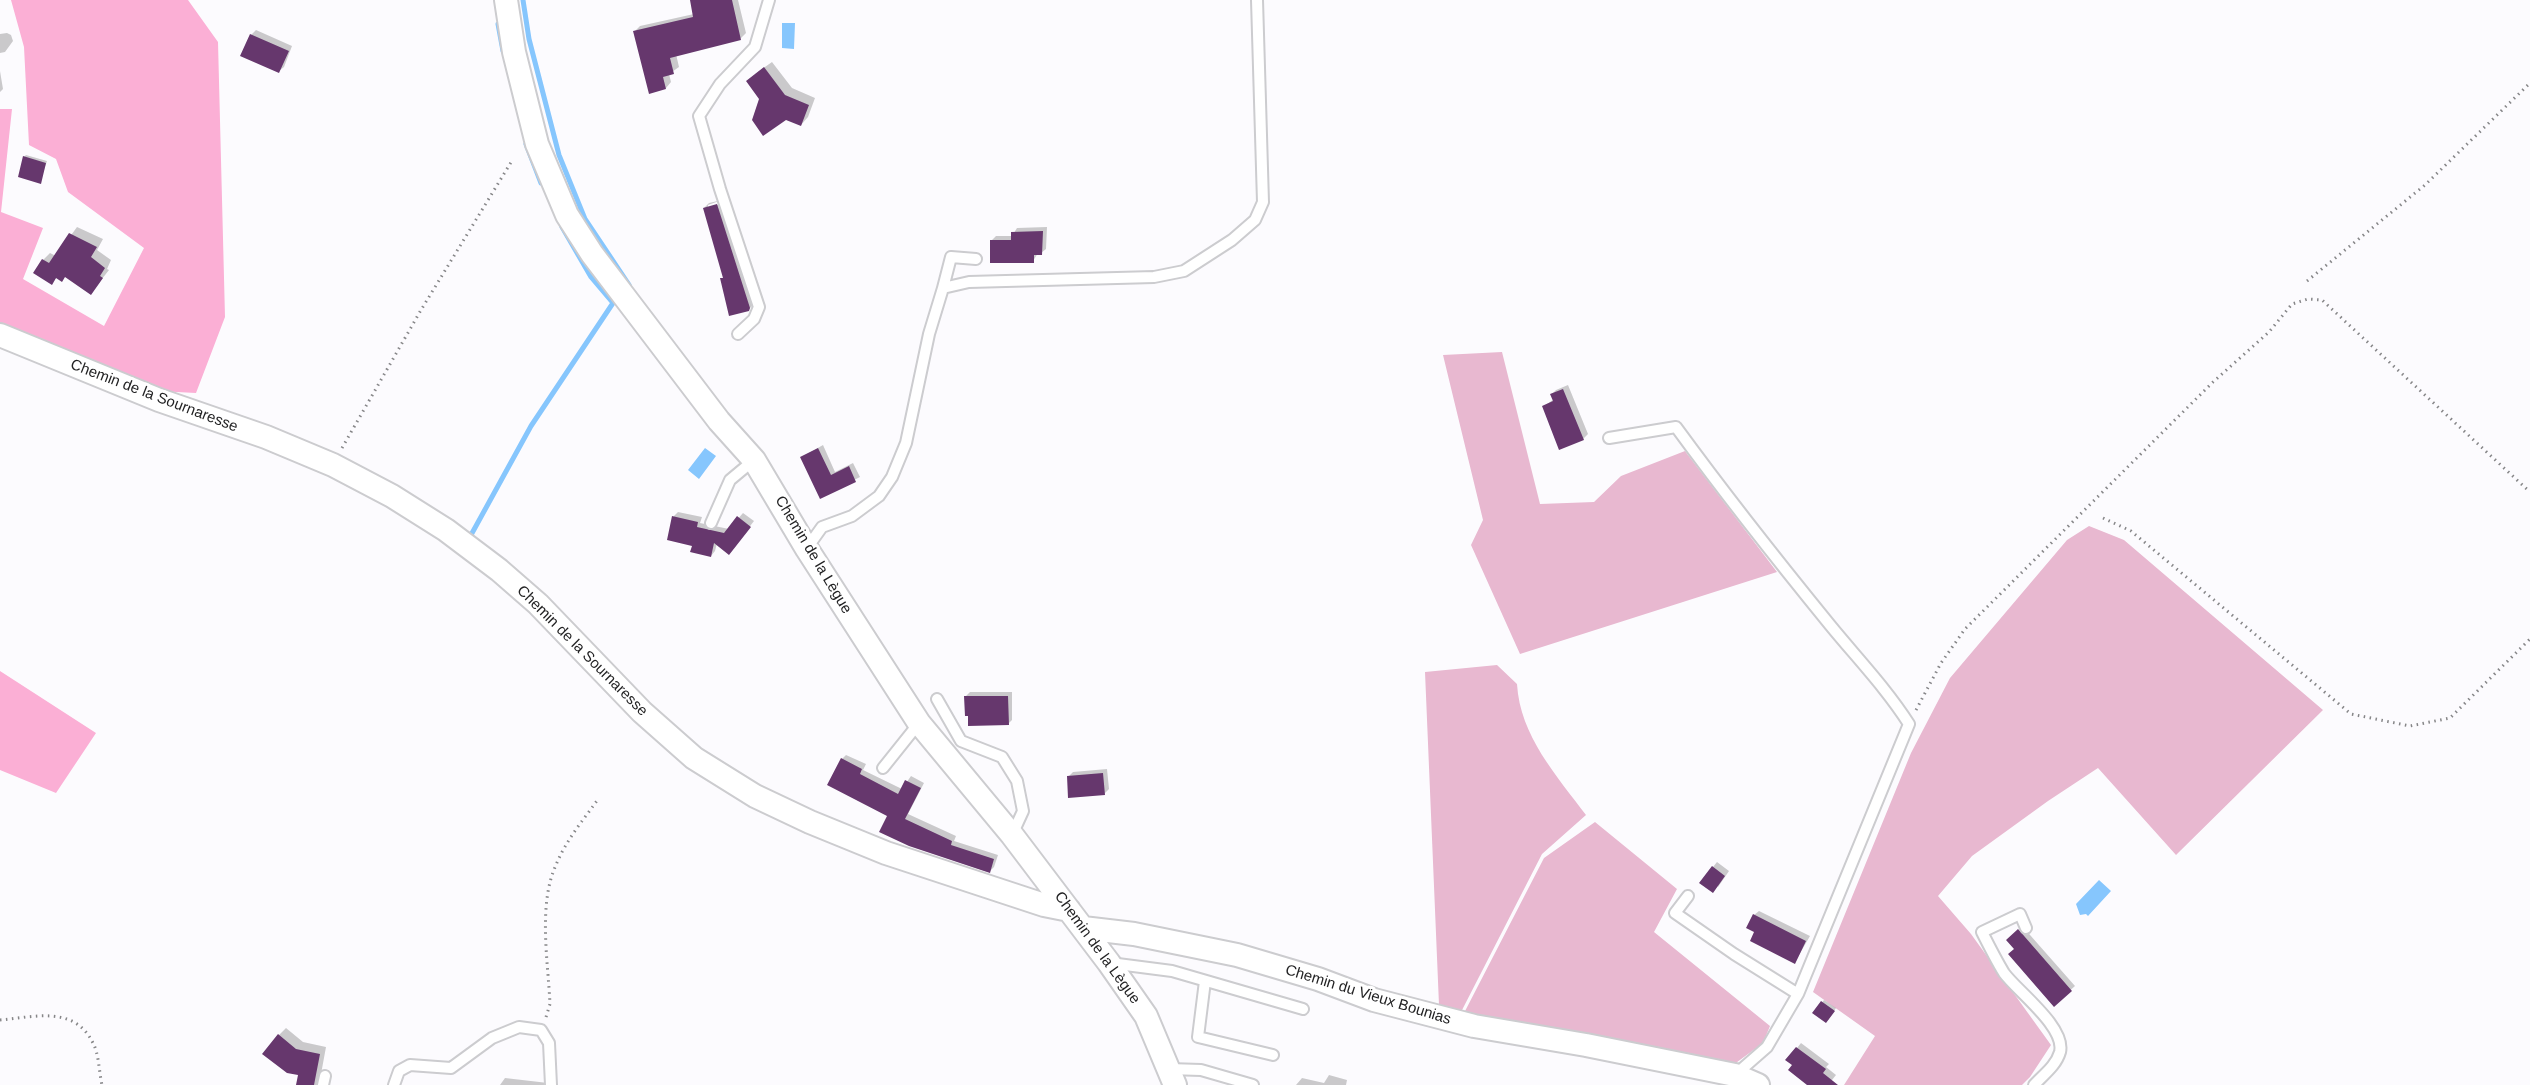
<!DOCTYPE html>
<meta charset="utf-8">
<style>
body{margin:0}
canvas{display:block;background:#fcfbfe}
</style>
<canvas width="2530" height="1085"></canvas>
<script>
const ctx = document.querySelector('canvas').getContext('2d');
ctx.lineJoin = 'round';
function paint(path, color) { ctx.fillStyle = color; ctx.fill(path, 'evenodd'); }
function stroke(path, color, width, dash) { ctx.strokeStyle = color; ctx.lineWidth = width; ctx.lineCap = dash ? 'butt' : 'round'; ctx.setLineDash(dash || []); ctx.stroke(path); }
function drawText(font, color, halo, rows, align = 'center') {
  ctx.font = font + ' Arial,sans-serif'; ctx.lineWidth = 6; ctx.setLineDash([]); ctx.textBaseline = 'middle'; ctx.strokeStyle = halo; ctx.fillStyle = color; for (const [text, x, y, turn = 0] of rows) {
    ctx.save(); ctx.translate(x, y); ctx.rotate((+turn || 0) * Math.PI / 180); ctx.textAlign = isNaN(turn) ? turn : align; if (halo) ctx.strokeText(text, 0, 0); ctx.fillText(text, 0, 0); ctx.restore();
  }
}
paint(new Path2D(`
 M1502 352 1540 504 1594 502 1621 476 1685 451 1777 572 1520 654 1471 545 1483 520 1443 355Z
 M2089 526 2124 540 2323 710 2176 855 2098 768 2048 801 1972 856 1938 896 1971 934 2051 1045 2030 1077 2022 1085H1844L1875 1036 1813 992 1911 753 1950 678 2067 540Z
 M1497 665 1517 684C1520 736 1557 776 1586 815L1542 854 1460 1014 1439 1005 1425 672Z
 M1595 822 1677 889 1654 932 1770 1026 1763 1043 1729 1068 1463 1015 1544 858Z`), '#e8b8d0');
paint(new Path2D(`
 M11 0H188L218 42 225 317 196 393 157 391 0 328V109H12L1 212 43 228 23 279 104 326 144 248 68 192 56 159 29 145 24 47Z
 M0 671 96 733 56 793 0 770Z`), '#fbafd5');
paint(new Path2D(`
 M782 23H795L794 49 782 48Z
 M705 448 716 456 699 479 688 470Z
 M2099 880 2111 891 2088 916 2086 914 2080 915 2076 904Z`), '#86c6fd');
paint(new Path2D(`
 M691 0H738L746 33 740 39 676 54 679 67 669 74 671 82 666 88 650 92 634 32 640 26 694 14Z
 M256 30 292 46 284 67 279 71 251 35Z
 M7 33 11 35 13 41 5 52 0 53V34Z
 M772 62 792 88 815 98 808 117 801 125 785 118 761 99 755 74Z
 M0 71 3 89 0 92Z
 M26 155 47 161 40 182 24 157Z
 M722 200 708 205V208L723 203 753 305 748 310 722 279 724 276 704 208 709 203Z
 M77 227 103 239 97 250 111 260 107 269 109 270 91 293 66 275 57 277 52 283 43 260 50 253 56 256Z
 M1047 227 1046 249 1041 253H1038L1033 261 991 241 996 236H1012L1017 228Z
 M1568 385 1588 434 1583 439 1543 407 1554 399 1552 394 1556 390Z
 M823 445 835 472 853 463 860 477 821 497 802 457Z
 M678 512 702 517 700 523 729 529 743 513 754 521 733 548 717 543 715 551 711 556 694 545 668 539 674 516Z
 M970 692H1012V720L1008 724 966 696Z
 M846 755 866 764 863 770 902 789 911 776 924 783 908 814 956 836 954 841 998 855 994 867 990 871 889 815 842 759Z
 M1107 769 1109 789 1104 794 1068 777 1073 772Z
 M1717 862 1729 871 1718 887 1713 867Z
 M1759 911 1810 936 1795 962 1754 915Z
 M2023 927 2075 986 2054 1005 2008 940Z
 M1824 1000 1836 1008 1828 1020 1814 1013Z
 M286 1028 303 1042 326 1047 319 1085H298L300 1074 279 1035Z
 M1801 1043 1829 1064 1826 1067 1836 1075 1828 1085H1810L1794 1065 1797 1048Z
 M1329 1075 1347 1080 1346 1085H1296L1302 1078 1324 1083Z
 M505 1078 548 1083V1085H500Z`), '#0003');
stroke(new Path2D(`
 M523 0 529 39 559 155 585 219 629 285
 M498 24 503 51
 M526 144 541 183
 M471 535 531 426 613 303 591 277 562 227`), '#86c6fd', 5);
paint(new Path2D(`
 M690 0H732L741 40 670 58 674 74 663 77 666 89 649 94 633 31 693 17Z
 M250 34 289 51 279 73 240 56Z
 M764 67 785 95 809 105 801 126 786 120 763 136 752 120 759 99 746 81Z
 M23 156 46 163 41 184 18 177Z
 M717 204 750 308 749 311 729 316 720 278H723L703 208Z
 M1043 231 1042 255H1034V263H990V240H1011V232Z
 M69 233 97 247 91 257 105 268 100 276 103 278 91 295 65 277 62 282 56 278 52 285 33 273 42 259 49 263Z
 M1563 389 1584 440 1559 450 1542 406 1553 401 1550 394Z
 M818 448 831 475 849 466 856 482 820 499 800 457Z
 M672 516 698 522 697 527 724 533 737 516 751 527 729 555 714 543 711 557 690 552 692 546 667 540Z
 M964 696H1008L1009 725 968 726V716H965Z
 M841 758 862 769 860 774 898 794 905 780 921 788 905 819 952 841 951 845 994 859 990 873 909 846 879 832 887 816 827 785Z
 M1103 773 1105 795 1068 798 1067 776Z
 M1712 866 1725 876 1713 893 1699 883Z
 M1753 914 1806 941 1795 964 1750 941 1754 932 1746 928Z
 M2018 929 2072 991 2054 1007 2008 954 2014 949 2006 940Z
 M1821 1001 1835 1011 1826 1023 1812 1013Z
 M278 1034 296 1049 320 1054 314 1085H296L298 1075 287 1073 262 1054Z
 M1796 1047 1826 1069 1823 1073 1838 1085H1807L1788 1070 1792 1065 1785 1060Z`), '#66376d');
const service = new Path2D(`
 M943 288 951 257 976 259
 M738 334 754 319 759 307 720 189 699 116 720 84 755 47 769 0
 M1609 438 1676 427C1725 494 1777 560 1830 625 1857 658 1886 688 1909 724L1798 994
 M711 523 730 480 754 460
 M807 548 822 527 852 516 879 496 892 477 906 443 929 334 943 288 969 282 1154 277 1184 271 1232 240 1255 220 1263 202 1257 0
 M937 699 961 741 1002 757 1017 781 1023 811 1012 835
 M883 768 919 723
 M1688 896 1675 913 1734 954 1798 994 1767 1047 1735 1075
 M2026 928 2020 914 1982 932C1989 946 1996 960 2004 973 2017 991 2066 1027 2060 1052 2056 1066 2043 1075 2034 1085
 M1110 963 1172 971 1303 1009
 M1205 981 1198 1037 1273 1055
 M1169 1069 1201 1070 1253 1085
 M323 1085 325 1076
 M394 1085 399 1071 410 1065 451 1068 492 1038 519 1027 541 1030 549 1043 551 1085`);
const minor = new Path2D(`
 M506 0 514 52 537 144 567 215 592 254 719 421 754 460 807 549 919 723 1012 835 1109 963 1146 1016 1175 1085
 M0 335 159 400 266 437 333 465 392 496 446 530 499 570 538 604 642 712 694 758 755 796 810 822 886 853 1044 905 1069 910
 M1083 928 1134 934 1237 955 1318 979 1374 1000 1474 1026 1586 1045 1735 1075 1758 1085`);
stroke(service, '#cccccf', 14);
stroke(minor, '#cccccf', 26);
stroke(new Path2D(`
 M2307 281 2425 185 2530 83
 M342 448 421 310 513 159
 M2103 518 2131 531 2351 714 2410 726 2450 718 2530 639
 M1916 710 1941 663 1965 629 2213 382 2269 332 2292 304 2308 299 2322 300 2530 492
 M546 1017 550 1004C548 961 538 904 556 865 566 840 584 819 599 798
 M0 1020C35 1017 74 1005 93 1043 99 1054 99 1072 102 1085`), '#868688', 3, [1.5, 4.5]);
stroke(service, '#fff', 10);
stroke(minor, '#fff', 22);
drawText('15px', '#232324', '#fff', [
 ["Chemin de la Sournaresse",154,396,21],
 ["Chemin de la Lègue",813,555,59],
 ["Chemin de la Sournaresse",582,651,45],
 ["Chemin de la Lègue",1097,948,54],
 ["Chemin du Vieux Bounias",1368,995,17]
]);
</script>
